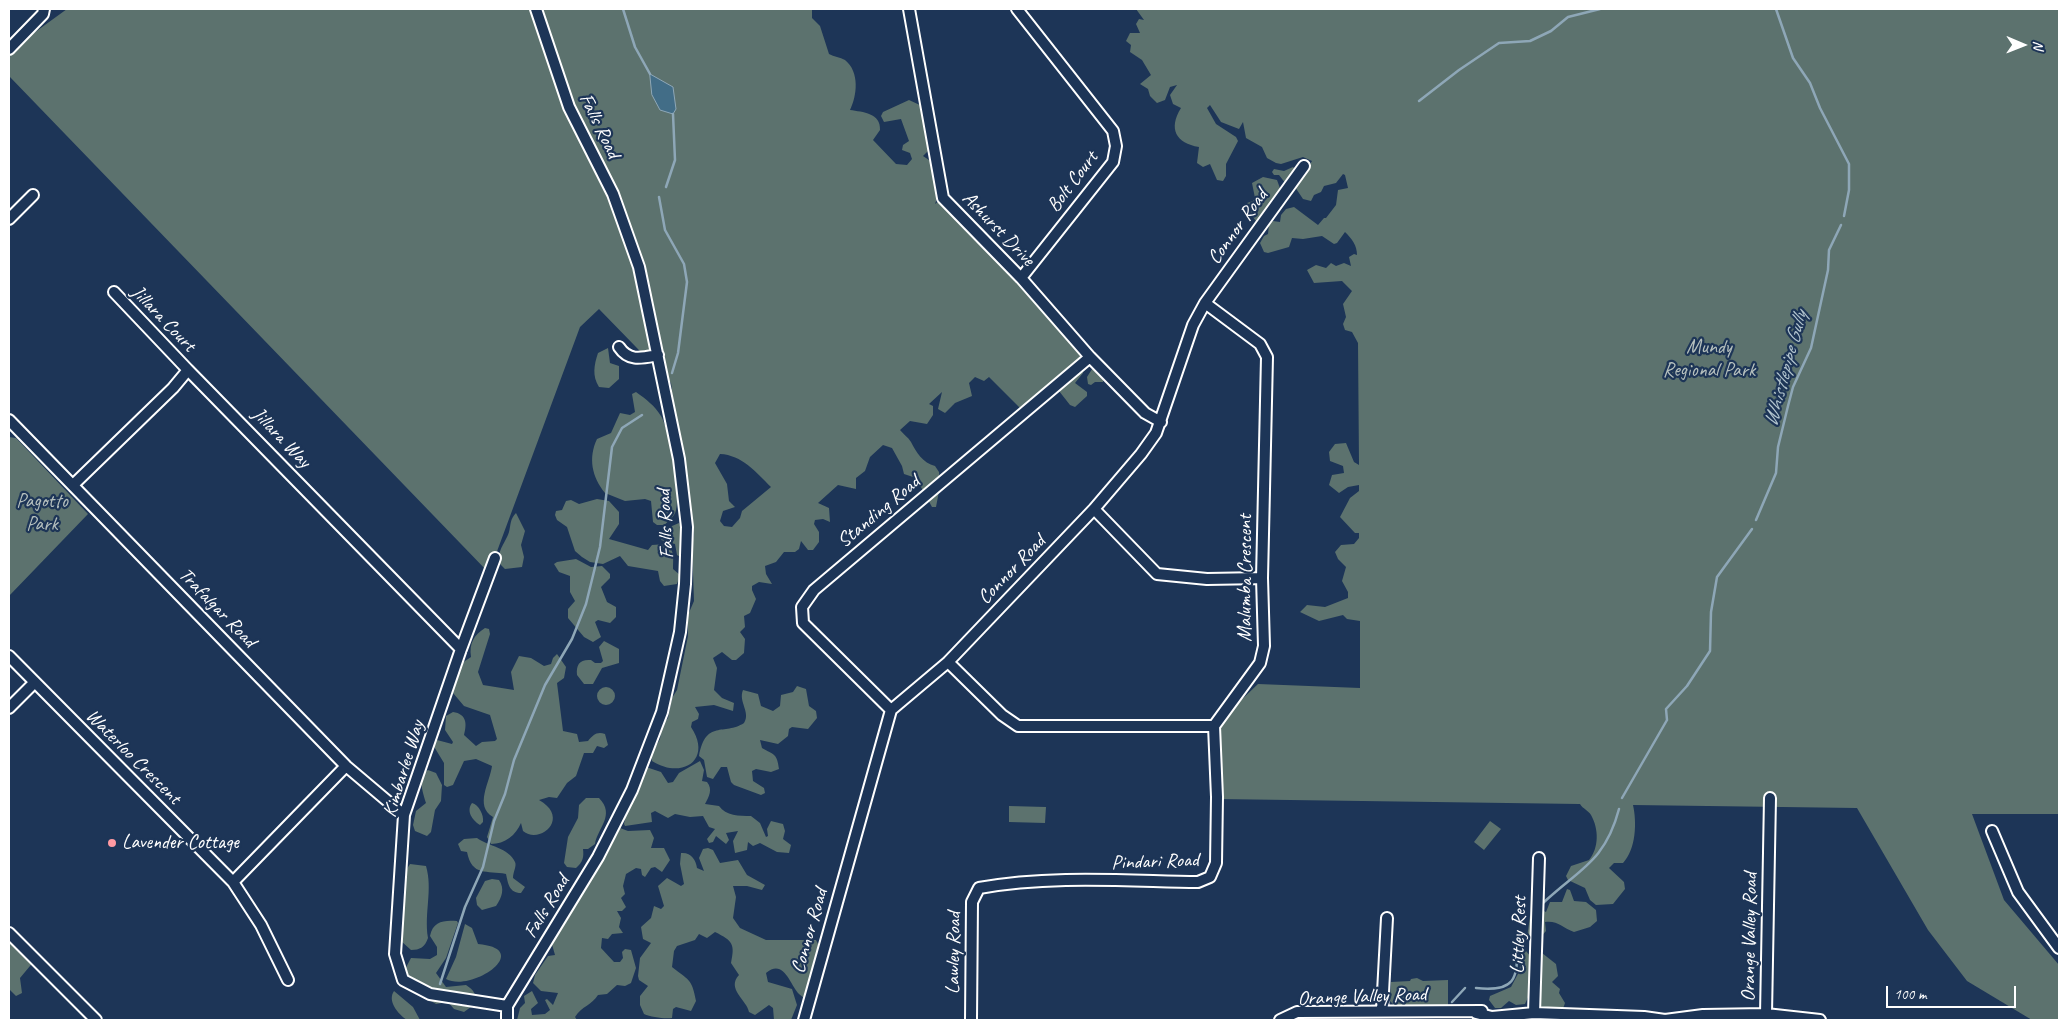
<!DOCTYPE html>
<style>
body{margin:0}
#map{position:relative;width:2068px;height:1029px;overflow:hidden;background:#1d3557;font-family:Caveat,sans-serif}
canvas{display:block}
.frame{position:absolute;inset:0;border:10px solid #fff;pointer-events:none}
.north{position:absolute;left:1998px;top:20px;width:50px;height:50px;-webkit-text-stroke:4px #1d3557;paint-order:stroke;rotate:91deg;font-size:14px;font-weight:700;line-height:20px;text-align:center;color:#fff}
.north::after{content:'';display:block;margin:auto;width:18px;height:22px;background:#fff;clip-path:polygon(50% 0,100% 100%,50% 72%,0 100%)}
.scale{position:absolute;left:1886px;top:986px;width:130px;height:22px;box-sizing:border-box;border:2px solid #fff;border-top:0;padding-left:6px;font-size:15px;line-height:18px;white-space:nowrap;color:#fff;-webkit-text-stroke:4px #1d3557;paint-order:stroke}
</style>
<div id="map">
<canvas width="2068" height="1029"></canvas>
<div class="frame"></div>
<div class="north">N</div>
<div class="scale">100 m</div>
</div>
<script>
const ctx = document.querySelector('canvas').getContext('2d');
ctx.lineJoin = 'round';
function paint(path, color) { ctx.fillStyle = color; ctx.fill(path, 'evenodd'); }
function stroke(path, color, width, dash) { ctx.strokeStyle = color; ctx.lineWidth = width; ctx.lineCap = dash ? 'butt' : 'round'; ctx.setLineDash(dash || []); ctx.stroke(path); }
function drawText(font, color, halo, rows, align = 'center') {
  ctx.font = font + ' Caveat,sans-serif'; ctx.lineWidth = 4.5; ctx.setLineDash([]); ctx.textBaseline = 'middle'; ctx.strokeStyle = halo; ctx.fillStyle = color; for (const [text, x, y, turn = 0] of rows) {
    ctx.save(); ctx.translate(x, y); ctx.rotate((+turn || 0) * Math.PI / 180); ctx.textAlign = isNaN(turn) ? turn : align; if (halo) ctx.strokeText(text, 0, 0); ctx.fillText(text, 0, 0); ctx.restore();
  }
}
paint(new Path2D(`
 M67 9H812V18L820 26 829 54C834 57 840 57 845 60 860 72 857 96 850 110 863 112 881 113 880 130L873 140 896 164 907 165 912 159 910 153 902 150 903 145 909 141 901 119 884 122 881 116 883 112 909 100 922 106 931 148 923 156 932 162 938 196 935 204 943 198 1090 357 1024 412 989 377 984 381 975 377 969 383 972 396 955 403 945 413 938 409 942 392 929 404 933 406V415L927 424 910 421 900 430C903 434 908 437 911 442 916 452 923 463 935 466L939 472 940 486 936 507H932L916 478 904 474 902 466 892 448 883 445 870 457 865 471 856 478V489L838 485 818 503 829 508 830 522 823 519 815 520 814 524 819 532V542L813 550H808L801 541 799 549 795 552H784L776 562 765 566 766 574 772 584 759 582 752 586V590L756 599 750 613 744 616 745 627 740 632 745 639 744 653 736 660H732L722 652 713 658 717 668 714 690 722 698 734 703 733 711 714 705 695 707 699 714 698 719 692 722 691 727C713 760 682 780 652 761L651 755 660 739 662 725 668 718 672 698 677 690 688 636V615L694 601 692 545 694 533 685 476 686 467 675 431 669 391 672 389 671 383 599 309 580 327 489 573 9 76V51ZM720 454C742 455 756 472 771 487L742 511 740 518 732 527 724 526 720 521 723 511 735 507 729 501 727 484 715 463Z
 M1136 9H2059V814H1972L2004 900 2059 965V1020H2032L1967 981 1928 930 1857 808 1633 805C1637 823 1636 849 1623 863H1614L1609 868 1624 882 1625 889 1613 904 1596 905 1590 900 1585 888 1568 880 1566 876 1571 866 1589 860C1599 848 1599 829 1591 815 1588 810 1583 809 1580 804L1217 799 1214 726 1258 684 1360 688V621L1347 619 1343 615 1319 621 1300 612 1307 605 1325 607 1348 598V592L1342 581 1346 567 1338 559 1335 552 1341 545 1354 544 1359 538V533H1355L1340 517 1350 498 1359 491V485L1348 487 1339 493 1329 485 1332 475 1344 473 1343 466 1330 461 1329 452 1335 444 1346 443 1354 462 1359 465 1358 343 1352 332 1345 330 1343 324 1346 317 1343 304 1352 291 1342 281 1314 283 1307 270 1316 265 1326 268 1331 263 1336 266 1344 263 1351 266 1349 257 1354 254 1357 255C1357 245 1352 239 1345 232L1337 243 1334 244 1322 236 1303 239 1292 238 1289 247 1268 253 1264 252 1260 243 1264 236 1268 234 1269 224 1273 221 1280 222 1281 215 1286 209 1294 207 1318 225 1324 218H1326L1336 205 1338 190 1348 188 1345 175 1343 174 1336 183 1324 186 1321 192 1314 195 1311 201 1303 199 1295 187 1312 161 1303 157 1281 164 1276 163 1267 158 1262 147 1246 138 1243 122 1239 129 1221 122 1210 105 1207 108 1216 124 1236 137 1238 141 1226 164V176L1223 181 1217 180 1210 164 1203 167 1197 163 1199 147C1176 143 1168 129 1181 108L1173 104 1170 95 1177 85 1170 87 1165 100 1157 103 1150 96 1148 89 1140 84 1151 75 1142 60 1130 52 1131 45 1126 41 1130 33H1140L1136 24 1139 19 1144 20Z
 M1293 167 1296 170 1290 176 1286 184 1279 175H1274L1272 172 1274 169 1284 171Z
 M1263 177 1277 180 1281 191 1257 223C1254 215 1244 214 1247 203L1253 201 1255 198 1252 183Z
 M608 348 610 363 619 366V379L609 388 599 387C592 376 594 365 598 353Z
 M1094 366 1104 376 1103 382H1095L1091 385 1088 384 1087 377Z
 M1082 369 1083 373 1075 383 1087 392V396L1075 407 1070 405 1059 391 1060 388Z
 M636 392C646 399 655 406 661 416 669 428 681 496 676 510 675 516 669 521 664 525H657L653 522 651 501 645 499 625 501 605 493C592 477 588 458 597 439L611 433 620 413 630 415 635 412 632 394Z
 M9 437 16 438 88 514 9 596Z
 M597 499 609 501 619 512V524L609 539 648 550 652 545 667 544C675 552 673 558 673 569L680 575 677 584 664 586 660 581 658 571 628 566 620 556 603 564 590 562 582 557 575 551 567 527 557 520 555 515 556 511 562 510 566 501 571 500 579 504Z
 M516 513 525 531 521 545 524 557 522 567 505 569 499 563C498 548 505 544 509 532 511 524 510 519 516 513Z
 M679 523 682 529V558L677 555 675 544 661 540 672 526Z
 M576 559 591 567 602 566 610 574V578L601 587 607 602 616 607V617L610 623 598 620 595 622 601 637 593 642 584 637 568 618V609L575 601 570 592V576L559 572 554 564 557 562Z
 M485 628 489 629 490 634 478 672 483 685 514 690 511 672 519 656 531 658 544 666 551 664 553 658 557 654 566 667 564 678 557 683 563 731 577 734 579 742 588 741C593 735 597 731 605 734L608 745 604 748 597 746 593 753H584L576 776 567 783 557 798 549 797 539 800C571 818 540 845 523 831L521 823C516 835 505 844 491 844L487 837 493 817C474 806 490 782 492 766L476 759 464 761 453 785 447 787 444 785V763L433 745 437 740 452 744 453 742 445 730 446 716 453 712C467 714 467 724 464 735L476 746 482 742 495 741 497 739 490 715 464 706 453 693 459 665 471 657C469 643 474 635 485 628Z
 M604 641 619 649V663L602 668 593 684H584L577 675C576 664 580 659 591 660L595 663H601L603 661 599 647Z
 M797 686 806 689 809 706 816 711 817 718 808 729 792 727 789 729 788 736 778 744 760 740 762 748C774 755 777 753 779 769L771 772 756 769 752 771 753 781 764 788 765 793 761 795 734 785 731 782 727 767H721L713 779 707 777 704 760 699 756C706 719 724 736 744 723 751 712 738 702 743 690L758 694 761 706 773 711 780 706 781 695 793 692Z
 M597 696a9 9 0 1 1 18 0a9 9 0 1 1-18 0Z
 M700 761 704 770 702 781 707 782C713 789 709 797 705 804L719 806C726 816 739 816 751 816L760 823 766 837 768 836 767 829 771 821 783 824 785 831 783 839 791 845 789 853 777 852 760 843 753 846 748 842 747 850 735 853 733 841 738 831 726 833 729 840 726 844 716 836 713 842 709 843 707 839 715 829 709 827 703 816 690 817 675 814 668 818 655 811 651 813 652 822 625 826 624 824 626 813 635 793 639 789 646 767 661 772 668 783 673 782 679 773Z
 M428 770 436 773 442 785 441 801 435 810 431 832 427 836 415 831 413 825 416 811 426 803C423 793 417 777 428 770Z
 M586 798H599C616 815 597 829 595 844L588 849H583C584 857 583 862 576 868L567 867 564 863 568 837 578 818 579 805Z
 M472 803C479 805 484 815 483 822L480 825C472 820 466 811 472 803Z
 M1009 806 1046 807 1045 823 1009 822Z
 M1490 821 1501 829 1484 850 1474 842Z
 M620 828 628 831 650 830 654 838 651 848H664L670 860 662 872 655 867 651 868 645 877 642 875 641 869 636 868 626 874 623 886 625 894 621 898 626 907 622 911H617L621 918 619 927 623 933 612 934 608 939 602 938 601 948 614 962H620L623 958 622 952 625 949 631 950 636 968 631 983 625 986 617 985 607 994 598 995C592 1005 582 1006 575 1017L577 1020H517L520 1008 525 1003 524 996 532 991 538 1003 531 1009 532 1015 545 1014 550 1010 545 1000 547 999 553 1005 558 993 541 991 533 983 535 975 548 956 555 955 551 941 566 920 616 829Z
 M477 838C488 846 509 848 515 862 517 866 513 872 513 878L525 887 521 893C509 893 508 883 506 874 487 870 472 877 467 852L461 851 458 844 464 839Z
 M708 848 713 850 720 863 738 860 747 875 765 885 762 890 747 886H733L736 897 733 918 740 928 766 940H816L820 948 814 1002C809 1000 803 998 799 994 790 985 784 958 766 973L768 982 792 989 797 1005 791 1020H774L773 1008 769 1005 755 1015 749 1012C747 1000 726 989 739 975L731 963C735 944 733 941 715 932L707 938 699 934 695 940 677 946 674 951 672 967C688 980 692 978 696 1001L691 1011 676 1007 673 1009 672 1018C664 1019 651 1017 644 1014L640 1005V996L648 986 639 980 638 976 640 958 651 943 643 939 641 927 651 918 654 906 661 909 664 906 658 886 667 878 681 886 684 884 680 864 681 853C691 852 696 860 697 868L704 871 699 858 703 849Z
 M410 864 426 866C433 890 424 912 428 938 425 947 420 950 411 950L401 941 405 872Z
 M492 879 499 880C505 889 502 897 496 906L482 910 477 905 476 898 485 881Z
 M1567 889 1570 890 1574 901 1586 902 1596 910 1597 921 1590 927 1574 932C1563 928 1557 920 1545 922L1546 931 1539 939 1527 938 1530 916 1540 909 1546 912 1550 902H1562Z
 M457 921 458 923 446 958 436 973 446 987 466 985C474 990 477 995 475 1004L464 1012 454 1009 448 1002 436 1004 426 998V985L414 984 403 973 411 958 430 959 437 955V947L430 936C433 921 444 920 457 921Z
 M465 924 472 928 478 944C535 949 472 993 446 979L456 957Z
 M9 933 35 960 20 978 22 993 16 996 9 989Z
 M1526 951 1531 957 1530 993 1525 1004 1516 1005 1509 1001 1501 1008H1495L1489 1000 1490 996 1511 987 1519 972 1522 955Z
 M1542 953 1556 964 1558 976 1552 982 1560 989 1559 993 1565 1003 1559 1020H1546L1538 1002 1540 954Z
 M1417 978 1423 981 1448 980V1005H1442L1440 1008 1394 1005 1390 1001 1391 982 1410 981 1411 979Z
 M394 991 413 1007 420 1020H407C398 1014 387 1001 394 991Z`), '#5c726e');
const water = new Path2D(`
 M650 74 673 87 676 109 673 114 660 110 652 95Z`);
paint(water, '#426d87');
stroke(water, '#8ea7b7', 1);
stroke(new Path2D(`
 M623 9 635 47 650 74
 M1776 9 1793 58 1810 83 1820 108 1849 164V190L1844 216
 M1419 101 1459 70 1499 43 1530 41 1551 31 1568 17 1600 9
 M666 187 675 160 673 114
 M659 197 665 230 684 264 687 282 678 353 672 373
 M1756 520 1776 473 1778 447 1788 406 1793 387 1811 348 1828 270 1829 250 1841 225
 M1622 798 1667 720 1666 709 1687 686 1710 651 1711 612 1717 577 1752 529
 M1543 903C1579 869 1605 862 1619 809
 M440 984 465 907 483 867 494 821 505 794 514 760 545 685 572 639 586 604 600 547 612 447 622 428 642 415
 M1476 988C1515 992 1518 980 1517 944
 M1452 1002 1465 988`), '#8ea7b7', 2.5);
const minor = new Path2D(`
 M909 9 943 198 1021 278 1090 357 1145 413 1161 422
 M1017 9 1113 131 1116 146 1113 162 1021 278
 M9 49 43 14 44 9
 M9 219 33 195
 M114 292 188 370
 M619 347C629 362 642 358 658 355
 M9 420 346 766 404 815
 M73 485 173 388 188 370 461 649
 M1094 509 1157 574 1207 579 1262 578
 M495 558 461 649 404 815 395 954 403 980 430 994 507 1006
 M9 656 233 882 346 766
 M948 662 1002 715 1018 726H1214L1260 663 1264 646 1262 578 1267 357 1260 344 1205 303
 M9 708 34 683
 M891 710 803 623 802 607 814 590 1090 357
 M1992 831 2018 892 2059 948
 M233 882 261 925 288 980
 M9 933 96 1020
 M1382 1011 1387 918
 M1476 1013 1492 1017 1534 1013 1644 1017 1665 1020 1703 1015 1766 1014 1820 1020
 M1534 1013 1539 858
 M1766 1014 1770 798
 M507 1020V1006L598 857 632 790 662 712 680 632 685 584 687 527 679 459 639 267 613 194 569 107 536 9
 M804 1020 891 710 948 662 1094 509 1141 454 1156 433 1193 325 1205 303 1304 166
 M971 1020 972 902 979 888C1051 875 1126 881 1198 882L1210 877 1216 863 1217 797 1214 726
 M1280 1020 1297 1012 1482 1011`);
stroke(minor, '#fff', 14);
stroke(minor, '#1d3557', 10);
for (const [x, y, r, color] of [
 [112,843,5,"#ff9aa2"]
]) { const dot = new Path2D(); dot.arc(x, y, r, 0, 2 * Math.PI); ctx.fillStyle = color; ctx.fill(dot); stroke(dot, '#1d3557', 2); }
drawText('20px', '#fff', '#1d3557', [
 ["Falls Road",599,126,64],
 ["Bolt Court",1073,182,-53],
 ["Connor Road",1238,227,-54],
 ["Ashurst Drive",998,229,46],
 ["Jillara Court",163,319,46],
 ["Jillara Way",281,438,46],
 ["Standing Road",879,512,-40],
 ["Falls Road",666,524,-93],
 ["Connor Road",1012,570,-46],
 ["Malumba Crescent",1246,578,-90],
 ["Trafalgar Road",217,608,46],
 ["Waterloo Crescent",133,757,45],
 ["Kimbarlee Way",404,769,-73],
 ["Pindari Road",1155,862,-2],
 ["Falls Road",547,907,-59],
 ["Connor Road",810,931,-74],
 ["Littley Rest",1519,935,-88],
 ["Orange Valley Road",1750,937,-89],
 ["Lawley Road",954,953,-89],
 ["Orange Valley Road",1362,997,-2]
]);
drawText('20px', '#b6c0be', '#1d3557', [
 ["Mundy",1709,348],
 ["Regional Park",1709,371],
 ["Pagotto",42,502],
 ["Park",42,525]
]);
drawText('20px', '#fff', '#1d3557', [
 ["Lavender Cottage",122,843]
], 'left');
drawText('italic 21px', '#b3c5cf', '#1d3557', [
 ["Whistlepipe Gully",1786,369,-75]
]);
</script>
